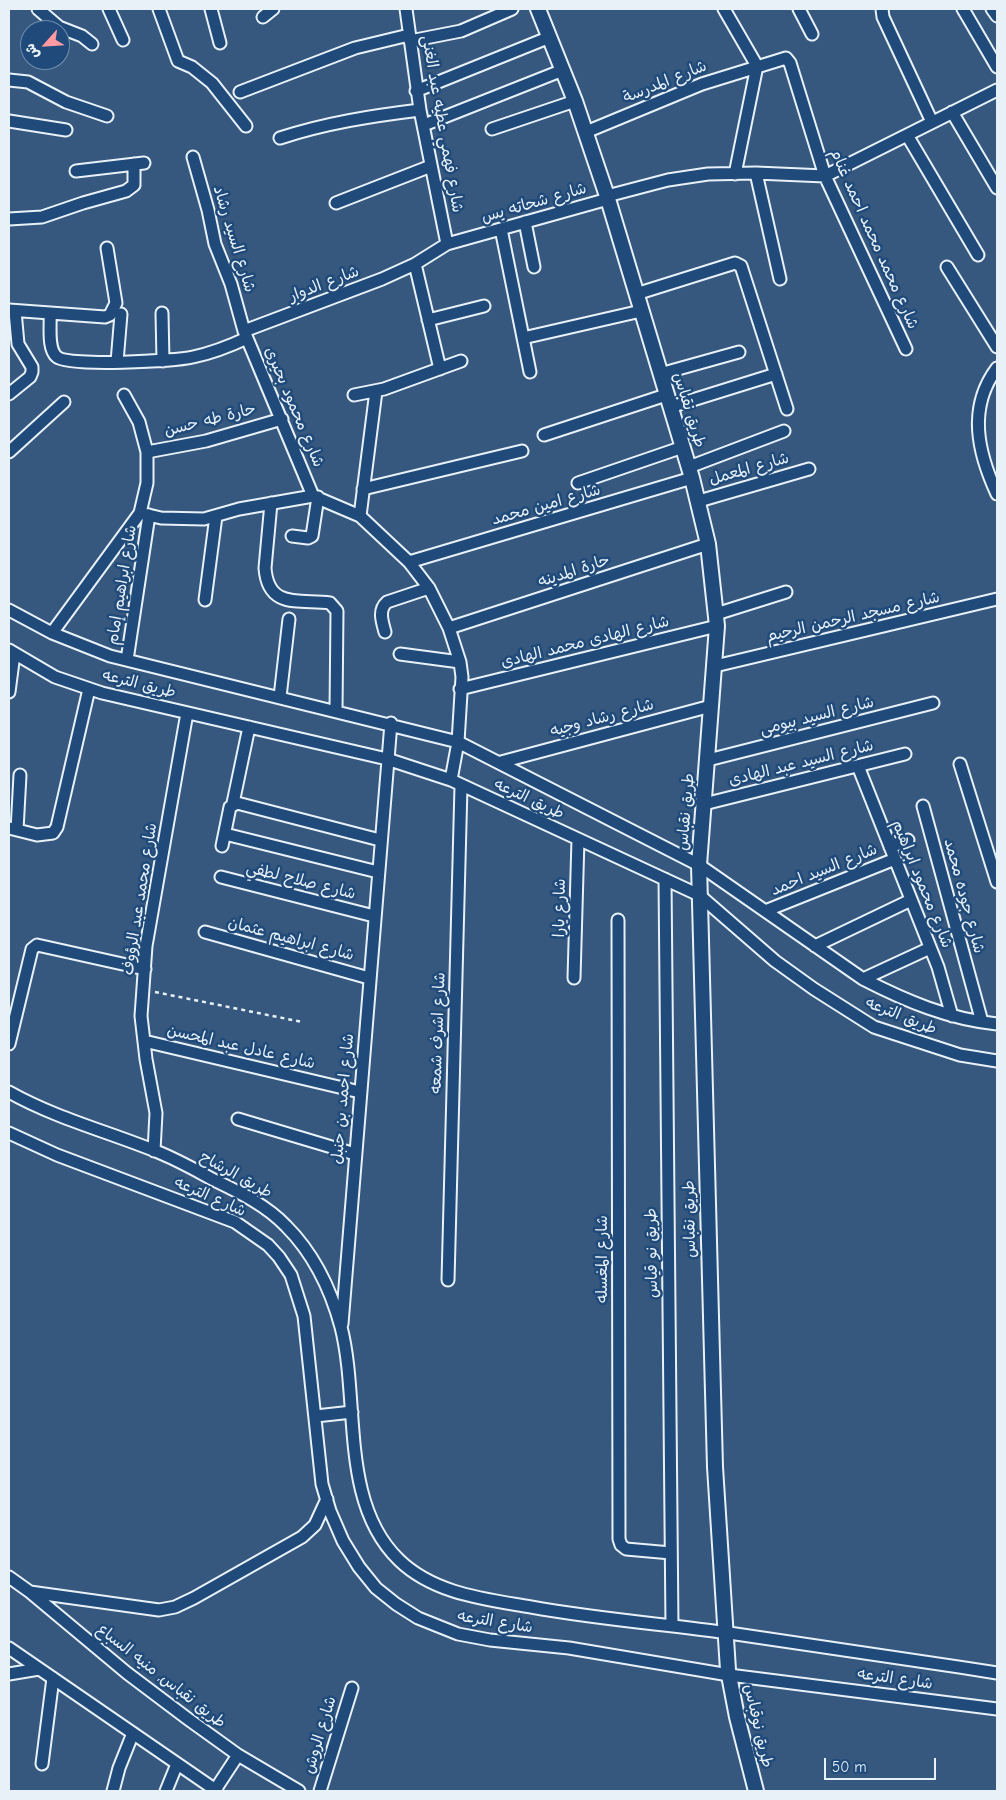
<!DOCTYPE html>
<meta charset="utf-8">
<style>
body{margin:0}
#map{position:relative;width:1006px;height:1800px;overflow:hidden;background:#36587e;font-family:"Comic Neue","Playpen Sans Arabic",sans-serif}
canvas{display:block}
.frame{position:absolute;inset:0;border:10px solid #e8f1f8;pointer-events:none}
.north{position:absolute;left:20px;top:20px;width:50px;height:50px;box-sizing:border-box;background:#1f4a7a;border:1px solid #6f8dac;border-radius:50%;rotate:244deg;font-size:14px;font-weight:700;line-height:20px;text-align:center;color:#e8f1f8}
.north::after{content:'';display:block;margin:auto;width:18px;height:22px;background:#ff9aa2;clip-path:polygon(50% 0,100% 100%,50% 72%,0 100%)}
.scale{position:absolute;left:824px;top:1758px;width:112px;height:22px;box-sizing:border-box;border:2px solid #e8f1f8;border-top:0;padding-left:6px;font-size:15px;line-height:18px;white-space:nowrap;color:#e8f1f8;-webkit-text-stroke:4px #1f4a7a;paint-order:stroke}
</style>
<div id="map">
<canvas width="1006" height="1800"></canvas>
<div class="frame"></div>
<div class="north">ش</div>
<div class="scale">50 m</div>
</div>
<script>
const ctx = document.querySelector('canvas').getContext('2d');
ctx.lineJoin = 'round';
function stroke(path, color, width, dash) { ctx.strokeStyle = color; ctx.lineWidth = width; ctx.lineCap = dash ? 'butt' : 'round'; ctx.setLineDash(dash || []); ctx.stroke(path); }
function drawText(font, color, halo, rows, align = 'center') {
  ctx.font = font + ' "Comic Neue","Playpen Sans Arabic",sans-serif'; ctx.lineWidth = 5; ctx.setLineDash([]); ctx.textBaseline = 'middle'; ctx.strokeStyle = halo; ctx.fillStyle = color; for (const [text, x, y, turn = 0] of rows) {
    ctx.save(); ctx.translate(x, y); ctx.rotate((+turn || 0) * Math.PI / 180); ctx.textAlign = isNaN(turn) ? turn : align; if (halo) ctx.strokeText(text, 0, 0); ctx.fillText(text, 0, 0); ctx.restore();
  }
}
const minor = new Path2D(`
 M38 9 59 27 82 36 92 44
 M109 9 123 40
 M159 9 178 61 192 67 212 83 246 126
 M211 9 220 43
 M406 9 420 110 447 244
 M724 9 757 66
 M799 9 812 34
 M882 9 883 17 932 122
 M963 9 997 67
 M992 9 997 16
 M263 17 273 9
 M410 41 461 31 512 9
 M9 80 28 82 66 102 107 116
 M416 91 550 37
 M240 92 355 48 409 35
 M952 112 997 188
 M9 121 66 130
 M424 125 563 70
 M492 129 575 101
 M586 132 702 84 786 58 790 63 825 176 906 349
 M907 135 978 255
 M280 138C326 123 371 116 420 110
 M193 157 208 210 215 244 231 284 244 331 313 496
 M76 171 144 163
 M756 173 780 279
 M735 174 757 66
 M607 196 668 180 708 174 756 173 825 176 997 90
 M336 203 431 166
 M9 219 42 217 83 203 126 191 134 185V164
 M525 222 534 267
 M501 229 530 372
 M415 264 440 369
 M947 267 997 347
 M636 294 735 263 741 266 787 409
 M9 310 105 317 110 315 116 303 107 248
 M50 313C51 325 47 349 57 357 69 367 175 361 193 357 212 353 230 346 247 338
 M162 313 163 361
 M428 320 484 306
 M244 331 382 279 415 264 447 244 608 199
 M523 338 641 311
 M117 362 121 314
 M997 368C967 408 978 453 997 494
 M660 374 739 352
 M9 394 30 377 32 372V367L18 344 15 311
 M354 395 384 389 461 361
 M670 407 776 374
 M544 435 666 395
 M9 452 64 402
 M147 452 206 441 282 419
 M689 467 784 431
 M578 483 683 447
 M363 489 522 451
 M699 501 809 469
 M271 503 265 568C268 610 301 599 330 603L337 611 336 711
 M140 513 161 518 204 519 239 509 313 496 360 516 409 562 429 588 449 628 460 662 462 677 458 742 451 780
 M360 516 376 391
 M292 536 308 538 312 536 318 497
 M409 562 692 478
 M205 600 216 516
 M9 610 52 633 110 656 458 742 699 865 863 979C906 1001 948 1019 997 1024
 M716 614 786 592
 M449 628 708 544
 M385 632C382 621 378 610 387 602L429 588
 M52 633 140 513 147 483V452L139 422 124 395
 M9 650 55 677 102 693 387 759 451 780 699 895 775 961 814 989 874 1027 960 1055 997 1061
 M400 654 460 662
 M127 660 149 515
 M715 666 997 599
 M460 689 717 626
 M9 692 14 654
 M280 697 289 619
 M708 760 933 703
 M501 762 711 706
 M960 764 997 882
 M858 766 938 967 952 1016
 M233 803 249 727
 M704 804 905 754
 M923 806 982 1022
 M9 828 37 835 53 833 57 827 89 689
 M17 830 20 775
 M225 834 378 872
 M222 846 230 807 237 803 380 840
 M890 847 908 840
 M221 877 374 916
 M665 879 672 1626
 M765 911 895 859
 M618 920 619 1539 621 1545 626 1549 671 1553
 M205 932 369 978
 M815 946 911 900
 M574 978 578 839
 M863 979 930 948
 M144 1041 360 1092
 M9 1044 32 949 37 945 145 969
 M9 1092C55 1118 109 1132 158 1152 178 1160 197 1171 216 1181 241 1193 267 1206 286 1226 313 1253 331 1290 341 1327 360 1401 339 1502 399 1560 434 1594 485 1599 531 1607 597 1619 663 1624 729 1633 819 1646 908 1659 997 1673
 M238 1119 355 1154
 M9 1133 57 1155 235 1222 268 1245 279 1257 291 1275 304 1316 322 1484 330 1511 343 1541 359 1567 376 1588 396 1604 418 1618 458 1634 490 1640 569 1648 729 1675 997 1709
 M154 1151 156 1113 146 1059 141 1016 146 946 187 713
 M448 1280 461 786
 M342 1324 391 723
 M316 1416 352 1412
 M9 1577 30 1592 127 1673 188 1719 238 1755 299 1791
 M30 1592 159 1610 175 1607 194 1598 302 1537 315 1525 327 1499
 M9 1648 217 1791
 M9 1674 39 1669
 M42 1764 53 1678
 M215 1790 238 1755
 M113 1791 119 1768 133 1733
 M166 1791 177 1764
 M320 1791 352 1688`);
const tertiary = new Path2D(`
 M538 9 575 101 608 199 692 478 708 544 717 626 699 865 715 1467 728 1670 737 1717 756 1791`);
stroke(minor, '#e8f1f8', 15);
stroke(tertiary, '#e8f1f8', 18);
stroke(new Path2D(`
 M155 992 302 1022`), '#e8f1f8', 2.5, [4, 4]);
stroke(minor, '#1f4a7a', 11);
stroke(tertiary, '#1f4a7a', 14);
drawText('16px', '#e8f1f8', '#1f4a7a', [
 ["شارع المدرسة",665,82,-22],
 ["شارع فهمي عطيه عبد الغنى",442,124,80],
 ["شارع شحاته يس",534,203,-16],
 ["شارع السيد رشاد",234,239,73],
 ["شارع محمد محمد احمد غنام",874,239,66],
 ["شارع الدوار",324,284,-21],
 ["شارع محمود بحيرى",294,407,67],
 ["طريق نقباس",689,410,73],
 ["حارة طه حسن",210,420,-14],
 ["شارع المعمل",749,469,-16],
 ["شارع امين محمد",546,505,-16],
 ["حارة المدينه",574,571,-18],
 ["شارع ابراهيم إمام",122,585,-81],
 ["شارع مسجد الرحمن الرحيم",853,617,-13],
 ["شارع الهادى محمد الهادى",585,642,-14],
 ["طريق الترعه",139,684,14],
 ["شارع السيد بيومى",817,716,-14],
 ["شارع رشاد وجيه",602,718,-15],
 ["شارع السيد عبد الهادى",801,763,-14],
 ["طريق الترعه",529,799,25],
 ["طريق نقباس",686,812,-85],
 ["شارع السيد احمد",824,870,-22],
 ["شارع صلاح لطفي",301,881,14],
 ["شارع محمود ابراهيم",922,884,68],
 ["شارع جوده محمد",964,896,75],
 ["شارع محمد عبد الرؤوف",140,899,-81],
 ["شارع يارا",560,908,-89],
 ["شارع ابراهيم عثمان",291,939,15],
 ["طريق الترعه",901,1016,22],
 ["شارع اشرف شمعه",438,1033,-88],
 ["شارع عادل عبد المحسن",241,1047,13],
 ["شارع احمد بن حنبل",343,1099,-85],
 ["طريق الرشاح",236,1175,29],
 ["شارع الترعه",210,1197,24],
 ["طريق نقباس",690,1219,-91],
 ["طريق نو قياس",652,1253,-91],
 ["شارع المغسله",602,1259,-90],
 ["شارع الترعه",495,1622,9],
 ["طريق نقباس, منيه السباع",161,1676,38],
 ["شارع الترعه",895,1679,8],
 ["طريق نوقباس",758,1726,77],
 ["شارع الروش",320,1735,-73]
]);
</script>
